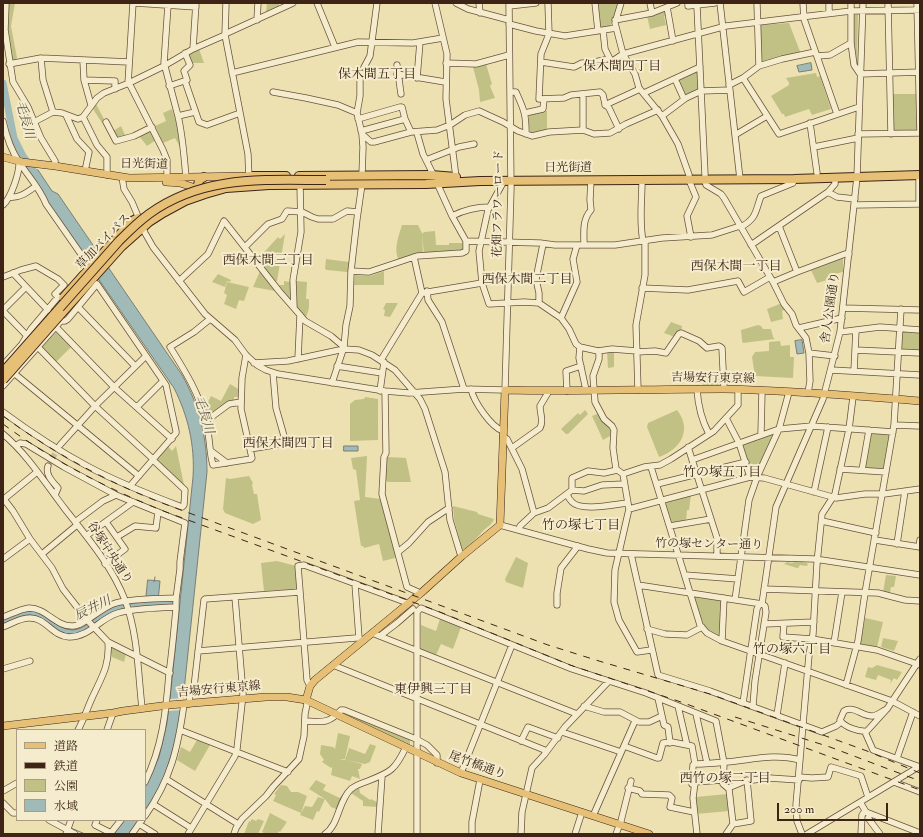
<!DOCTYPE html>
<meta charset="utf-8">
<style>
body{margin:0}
#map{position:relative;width:923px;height:837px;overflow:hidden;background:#eee1b1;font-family:"IM FELL Double Pica","Noto Serif JP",serif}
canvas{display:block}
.frame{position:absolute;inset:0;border:4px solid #3d2417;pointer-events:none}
.legend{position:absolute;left:16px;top:729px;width:130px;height:92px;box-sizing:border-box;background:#f4eccc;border:1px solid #ab9c84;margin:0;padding:5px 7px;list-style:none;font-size:12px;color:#3d2417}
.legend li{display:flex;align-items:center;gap:8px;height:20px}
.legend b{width:20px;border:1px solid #ab9c84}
.scale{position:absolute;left:777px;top:803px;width:111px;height:18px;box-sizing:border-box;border:2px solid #3d2417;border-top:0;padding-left:5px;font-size:12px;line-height:14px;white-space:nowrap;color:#3d2417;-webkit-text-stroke:3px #f4eccc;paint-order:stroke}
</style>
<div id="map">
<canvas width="923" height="837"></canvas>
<div class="frame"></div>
<ul class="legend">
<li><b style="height:5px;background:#e7c078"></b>道路</li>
<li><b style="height:5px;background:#3d2417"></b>鉄道</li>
<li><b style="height:11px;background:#c1c186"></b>公園</li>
<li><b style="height:11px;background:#a0bab8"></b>水域</li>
</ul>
<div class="scale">200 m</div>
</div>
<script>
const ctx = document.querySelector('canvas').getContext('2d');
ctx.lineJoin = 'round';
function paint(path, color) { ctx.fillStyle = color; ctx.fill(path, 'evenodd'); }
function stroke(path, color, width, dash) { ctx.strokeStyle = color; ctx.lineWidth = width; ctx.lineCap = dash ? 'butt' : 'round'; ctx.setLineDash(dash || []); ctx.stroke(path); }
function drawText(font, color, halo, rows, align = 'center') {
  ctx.font = font + ' "IM FELL Double Pica","Noto Serif JP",serif'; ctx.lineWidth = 4; ctx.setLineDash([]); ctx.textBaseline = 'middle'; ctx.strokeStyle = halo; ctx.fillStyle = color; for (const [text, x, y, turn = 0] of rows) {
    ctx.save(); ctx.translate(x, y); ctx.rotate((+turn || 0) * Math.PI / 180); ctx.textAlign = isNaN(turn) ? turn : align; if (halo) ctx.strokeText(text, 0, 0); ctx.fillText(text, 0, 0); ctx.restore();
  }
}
paint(new Path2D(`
 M8 3H15L11 26 17 58 16 60H11L7 30Z
 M267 3H279V6L266 13Z
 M597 3H619L610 26 601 28 599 27Z
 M666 11 667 15 664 16 666 25 650 29 647 16Z
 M853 15H858L857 61 854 42Z
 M789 23 801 54 763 63 761 62 760 26 761 25Z
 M199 49 204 63H191L188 54Z
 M486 64 492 84 490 86 495 98 480 102 479 90 473 67Z
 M696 71H698L699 89 684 97 678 79Z
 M816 73 817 77 820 76 831 109 812 115 809 109 785 117 784 114H782L771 96 789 85V83L786 78Z
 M891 94H918V129L917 131 894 132 892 130Z
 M96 104 105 121 102 123 93 109Z
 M172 109 178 128 180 147 175 138 163 143 155 126 166 121 163 113Z
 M544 111H547V130C536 133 529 139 529 123 529 119 528 118 530 114Z
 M121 126 126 137 116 138 113 131Z
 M150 130 156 140 147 146 139 136Z
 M402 225H418L422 233 423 254 399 260C393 250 399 235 402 225Z
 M435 231 436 245H449V243H464V249L461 252 424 254 422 234 424 232Z
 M285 234 277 281 275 282 258 259 278 237 280 239Z
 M843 258V272L830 275 831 279 817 283 811 270Z
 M326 259 349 262V271L347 272 327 270 325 269Z
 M260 271 275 291 253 287Z
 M384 271V285H354L355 275 370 276Z
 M218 274 231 280 230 282 227 281 225 287 212 282Z
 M284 281 290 282V300L279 285H284Z
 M296 281 307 282 306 299H309V308L306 318 297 308Z
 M227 282 249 287 244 301 239 300 236 309 224 304 227 295 224 293Z
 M386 303H398L390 317 384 316 385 310 383 309Z
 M782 303 787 309 782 311 783 319 771 322 767 309Z
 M671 322 682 326 681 332 675 337 664 333Z
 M758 325 761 326 763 329H771L773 337 775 339 743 343 742 341 741 330Z
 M904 331 920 332V352L901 349 902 333Z
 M56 332 71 347 56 362 42 347Z
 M780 341 781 346 790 345V357H794L793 378 755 376 752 357 755 352 769 351V342Z
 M607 351H614V367L608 368Z
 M722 379V386L703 385 705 380Z
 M230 384 240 390 239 397H234V400L223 406 208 417 205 408 211 396 221 401Z
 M365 397 378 399V440L350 441V404L355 400 364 399Z
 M585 410 588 414 568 434H566L561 429 578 413 580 415Z
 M677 410C693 430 680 450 659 457L647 427 648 423Z
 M597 414H598L601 419 611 430 610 436 603 440 592 416Z
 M871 432 892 433 885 470 864 469Z
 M775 433 757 473H751L742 445Z
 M168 446 172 451 176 446 184 485 183 486 156 460Z
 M367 456 365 497 381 499 396 557 395 558 383 561 379 544 364 548 363 546H361L354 501 360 500 356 470 353 469 351 458Z
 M388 457 406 458 411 482H388L385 480 386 459Z
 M249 476 253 483 252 485 254 494H257L261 520 253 524 225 513 223 509 226 478 230 479Z
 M691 495 689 510H687L686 521 672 523 666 504V502Z
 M453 506 477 512 478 514 494 519C492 525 488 526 483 531 477 538 472 543 464 549H462L454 519Z
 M516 557 528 563 523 588 506 582 505 579Z
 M277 561 296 566 298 588 296 589 264 591 261 563Z
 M797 561 807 563 808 565 806 566 800 565 798 568H797L784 564 787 562 792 563Z
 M886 575 896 576 894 587H891L890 593 883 592Z
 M695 596 721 600 722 602 721 636 719 637C701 628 700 615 693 598Z
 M865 618 883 622 877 647 860 644Z
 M440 619 461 627 453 649 441 644 436 655 421 649V625L436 631Z
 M883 638 898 641 894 651 881 647Z
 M110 646 126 654 124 662 112 657Z
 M877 665 902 672 897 680 894 678 890 684 891 680 878 675 876 680 865 677 868 667 872 668Z
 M342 712 410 738V746L343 713Z
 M338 733 350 736 345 759 339 760H345L349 748 365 754 370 744 376 746 370 762 365 764 347 760 362 764 360 769H358L360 779 352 776 350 781 331 775 332 770 335 769 332 770V767L331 768 322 762 324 760 320 754 321 745 333 747 335 749Z
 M197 740 210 745 195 771 177 760 181 747 190 752Z
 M316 780 326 785 323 790 342 799 338 810 331 807 325 799 319 812 317 811 313 820 300 815 305 806 312 807 318 797 325 799 309 789Z
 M281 785 287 786 291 792H298L307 796 301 813 273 801 276 795 274 794Z
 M359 787 360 793 370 800 371 799 377 802V807L363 806V801L351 793 354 789Z
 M727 794 729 811 696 814V797Z
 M270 813 287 822 280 832 279 831 277 834H266L262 832Z
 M252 819 256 821 258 819 264 821 258 834H244L249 821 250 822Z`), '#c1c186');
const water = new Path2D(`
 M811 63 812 70 799 72 797 66Z
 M25 167 38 170 52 191 58 194 182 375C199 405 207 437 207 472L182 710 175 742 164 779 145 812V788L159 757 167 723 170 699 193 477C195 445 188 416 174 388L50 209Z
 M802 340 804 353 797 354 795 341Z
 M344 446H358V451H344Z
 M148 580 160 581 158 601 174 599V605C158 607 127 606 113 612 98 618 88 635 70 634 53 634 46 615 29 615 21 615 11 621 3 624V619C11 616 20 611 29 611 47 610 55 630 73 630 87 629 97 614 109 608 120 603 133 603 145 602Z
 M124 820H139L129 834H114Z`);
paint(water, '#a0bab8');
stroke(water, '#787e78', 1);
paint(new Path2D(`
 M184 698 182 710 168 711 169 699Z`), '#eee1b1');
stroke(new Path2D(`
 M154 582 155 577
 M58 822 66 826
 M71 828 85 834`), '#787e78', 1);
stroke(new Path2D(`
 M3 83 14 138 23 156 37 176`), '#a0bab8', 7);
stroke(new Path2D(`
 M48 466 60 445`), '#cbbb92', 5.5, [5.5, 3]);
const minor = new Path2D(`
 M6 3 5 30 13 82 28 107 41 138 55 161V166
 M135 3 196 7
 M226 3 225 35 248 154 249 179
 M317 3 335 47
 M435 3 447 54 446 99 456 177
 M456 3 468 9 509 20
 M479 3 480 13
 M548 3 549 34 541 54 539 99 564 98 571 95 600 92 603 95 605 104 609 108 619 129
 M595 3 598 31
 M621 3 615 23 623 54 635 74 639 88 662 116 678 144 689 175
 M650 3 652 13
 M688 3V6L715 3
 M720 3 740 179
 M757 3 759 66
 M803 3 804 19 837 114
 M851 3V43L854 65 860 74 920 72
 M888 3 891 134
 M917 3 920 133
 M168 5 164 63 178 116 195 112
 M509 6 536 3
 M697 6 705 175
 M667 7 673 41
 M829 13V3
 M257 20 258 3
 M615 20 652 13 677 3
 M509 24 536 31 565 36 616 28
 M225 34 293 3
 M193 49 196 3
 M817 56 830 55 851 43
 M41 58 43 80 53 112
 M83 60 84 80 91 105
 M614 60 623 54 726 26 851 11 920 10
 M541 62 574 67 582 63H588L610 59 605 49 603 30
 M446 63 476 64 509 55
 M9 64 41 58 129 62
 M397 65 401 94
 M232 73 358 42 413 43 443 38
 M397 74 445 82
 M417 78 420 42
 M743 78 779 134 859 107
 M675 79 684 99
 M84 80 115 81V89
 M185 81 199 122 207 125 240 113
 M129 83 163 150 167 160V178
 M128 84 133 3
 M729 85 743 78 759 66 782 59 815 52
 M169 86 187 80 184 71 190 65 185 53
 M273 92 306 98 338 105 357 113
 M510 92H516C524 110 526 113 526 134
 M644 93 700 67
 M583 95V130
 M605 105 640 89
 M525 113 543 109 544 99
 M66 115 77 139 89 152 85 171
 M178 116C183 137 184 157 186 177
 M662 116 686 98 701 91 730 90
 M83 117 97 145 107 157V175
 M358 119 400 107H402L405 119
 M3 121C6 135 11 150 19 162 28 176 40 188 46 204L92 270
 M34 122 53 112 62 113 78 119 83 117 97 98 104 93 129 83 164 66 193 49 225 35
 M106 122 116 141 134 136 152 127
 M810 123 817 173
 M361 131 405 119 411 132
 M417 133 423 154 432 172 431 175
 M362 134 371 142H374L411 132 437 130 450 125 465 115 479 111 503 122 518 131 532 136 549 132 583 130 594 134 610 133 626 124 658 110
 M858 134 920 133
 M735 135 767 116
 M814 147 858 138
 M426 160 459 147 474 144
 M362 175 363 147 362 134 357 113 360 96V75L370 56 377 3
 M919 176V204
 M122 177 124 189 132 202 145 233 153 247 205 314 235 340 246 355 257 365 266 370 278 374 385 391 409 393 464 389 505 390 511 188 509 3
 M642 180C642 201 639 221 643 241
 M689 180 696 197 687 216 691 237
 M705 180 706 185 721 194 724 198 773 282 784 304 792 314 796 325 806 338 809 353 810 381 808 393
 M504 181 488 210 479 251 482 283 489 304 524 302 539 303 561 318 569 329 576 344 580 347 598 351 612 349 637 351
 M437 183 452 216
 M828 192 837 197 855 199
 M9 197C19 199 29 191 36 186
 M3 205C11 198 20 172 19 161
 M854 205 920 204
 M779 226 797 272
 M741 227C757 218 755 212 761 196L793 183 794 179
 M466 241 540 243 555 245H615L662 238 712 235 740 226
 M584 245C584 232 582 220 591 210L590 200 591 180
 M751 245 828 192 835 184V178
 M245 247 268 224 282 219 287 211 302 212 312 217 318 219H333L347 211 358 212
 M414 257 422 293 482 283
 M351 271 369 272 417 256 462 253 466 251V241L452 216C464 210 476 207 490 207
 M13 273 48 310
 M3 277 21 270 36 266 58 279 64 285 55 294 58 297 31 329 22 344 3 365
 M179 281 208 254 224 221 279 291 300 315 305 321 331 336 344 347
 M773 282 797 272 845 254H849
 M642 288 688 290 738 281 744 292 770 277
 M427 291 428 300 442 322 464 389
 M539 303V293L536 279 543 244
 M78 307 135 366
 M294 308 293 280 301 232 300 184
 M843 308 920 310
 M3 310 26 287
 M3 311 95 406 153 459
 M561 318 577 282 573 259 577 245
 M210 319 194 332 170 347C185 371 200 395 206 422 210 436 209 452 213 465L251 459 252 458 241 409 242 378 246 355
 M56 327 114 387
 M799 328 842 318
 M840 332 880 327 920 330
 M580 347 579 358 586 390
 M855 350 920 353
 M598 351 599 353V359L593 376 595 402 604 419 612 426 614 430 613 448 616 469 623 474 629 509 615 570 614 602 619 620 637 652 651 650
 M637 352 655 351 666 353 679 334 681 333 699 341 707 348 719 346 722 348 724 389
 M809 353 835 356
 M298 359 300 315
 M381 360 422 293
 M254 363 288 361 344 349 359 350 372 355 395 370 420 399 425 409 445 472 450 520 460 553 462 556
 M337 366 382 373
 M831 370 920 375
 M854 371 856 330
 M15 374 139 476
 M332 383 344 347 346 325 350 306 351 271 357 219 362 184
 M3 386 61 321H65L68 319 97 284 166 385 176 431V433L130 486
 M114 387 172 439
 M471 389C474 402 491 427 503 431
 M697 389C698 406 701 419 709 434
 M638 390 636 325 645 275V241
 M380 391 384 362
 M385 391 386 453 384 457 382 494 407 587 418 592
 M567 391 566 371 581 366
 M137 407 163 381
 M3 412C30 432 59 451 89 467 119 483 150 495 182 507L184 505 185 490 153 460
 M726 418 739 443 750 477
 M206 421 229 404 241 402
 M894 425 920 426
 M3 434C28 455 45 483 65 509 87 537 112 566 125 600 138 634 138 673 142 708
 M761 434 762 391
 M503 437 507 439 522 469 534 513
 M60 445 97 404 146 356
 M16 446 20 443 26 444 64 467 116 495 185 523 180 562V569L176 599V609C174 631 172 652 169 674 166 712 162 748 145 782
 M688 447 717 538V556
 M512 448 540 428C544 421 540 414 540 406L549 391
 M250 449 286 443 276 408 273 373
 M211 451 227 463
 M692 460 779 429 812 426 893 432
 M48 466C45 475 53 482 58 488L55 495
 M651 467 700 625 707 633 722 641 892 701 920 716
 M840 469 886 472
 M862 470 869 430
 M623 474 644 467 660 465 671 459 714 431 738 405V390
 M657 484 746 462
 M572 490V478L588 471 604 473 617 470
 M814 492 828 427
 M567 494C568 497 570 500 572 502 581 512 616 504 628 503
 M3 498 13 511 30 539 52 568 63 589 88 621 108 642 170 673
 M4 499 37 472
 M629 509 750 477 764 478 836 498 865 494H884L920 489
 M822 521 876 533
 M75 522 103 501 116 495
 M500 525 588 549 607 553 815 559 920 575
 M670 526 711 519
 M519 530 520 526 534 513 548 508 572 490 584 491 602 485 624 484
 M86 536 133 502
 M117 537 135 526 156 528 158 512
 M875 540 920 547
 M897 544 905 491
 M919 547 920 540
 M398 552 409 543 428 522 449 508
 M42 554 77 525
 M631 554 658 675 710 691 822 732 836 726 841 722
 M3 559 30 539
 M105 564 125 549 106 522
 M685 575 738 579
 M355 584 359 638
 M638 585 762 604 759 605 757 609 743 703
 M764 589 878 593 905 600 920 601
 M735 600 749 500 757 477 779 429 789 392
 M557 605V593L561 568 578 546
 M3 617C11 614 21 609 29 608 47 608 55 627 73 626 83 626 100 609 113 604 129 598 158 599 176 598
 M764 624 814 622
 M784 624 783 637 812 639 877 650 920 665
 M3 627C11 624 20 618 29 618 45 617 52 636 69 637 90 637 100 618 118 613 135 608 158 608 175 607
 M647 629 665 634 687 635 702 627
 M372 633 577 714
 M380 636 397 623 413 609
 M722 641 724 598
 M834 643 842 592
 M198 651 356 638H359L362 641
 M333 665 547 751
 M3 669 30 661
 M846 685 858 641 865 593 894 425 901 309
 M310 686 307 680 298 566 304 565 405 602
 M658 698 664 725 668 727 670 743
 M189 704 190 693 194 687 204 600 205 599 300 592
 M584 706 604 712H620L639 722H649L662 716
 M678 706 687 745
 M753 706 755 681 766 612 765 606 762 604 776 507 823 399 840 332 857 177 863 3
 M887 709C882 711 877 716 872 716 862 716 853 705 844 711L840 720C844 727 859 732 867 731L887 709 920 659
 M696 714 707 763
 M777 715 785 663
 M305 721C322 722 329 724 341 710H344L416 739 427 745 437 755V763
 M78 730C84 719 87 709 92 698 101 678 110 666 108 642
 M107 730 113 713
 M180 730 288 772
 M562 732 621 752
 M865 732 873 750 920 767
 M521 741 528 727 558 738
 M624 746 657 758H659L663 743 672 742 692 746 695 764 693 765 692 784H695
 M897 758 913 712
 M695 764C705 764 716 763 726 762 751 760 775 753 800 760
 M461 773 512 645
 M799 777 812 778 828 777 831 767 861 776 868 797
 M166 779 238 824
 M894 782 920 792
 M628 788 640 791 642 794 669 795 672 798 670 807 694 812
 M728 788 745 781 769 778 799 780
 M3 791 17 783
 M860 802 866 812 920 833
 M3 803 13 813H17
 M153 804 191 828
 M870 814 868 818 880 834
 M145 816C171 779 178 748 184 704
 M593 816 635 721
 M49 820 75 834
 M97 820 95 825 111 833
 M139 824 155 834
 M733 824 751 821 747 780
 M66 834 71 820
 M110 834 121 820
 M132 834 142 820
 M188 834 235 756 237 749 243 694 235 597
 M234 834 236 828 242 819 266 796 273 787 299 759 304 736 305 714 307 704 306 700
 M325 834C339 825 338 801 351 789 356 785 362 783 368 781 391 772 395 770 406 747
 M378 834 382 776
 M417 834V612L421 608 572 669 646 693 716 721 724 763 723 784 729 789 733 824 726 834
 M472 834V822L480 780
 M521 834 522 812 532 768 544 755 565 727 609 681
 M575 834 582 812
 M616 834 621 821 631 781
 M697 834 693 798 695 782 723 780
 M802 834 797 821 796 805 809 655 813 634 817 563 822 514 835 494 849 429 853 397
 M807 834 920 766
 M861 834 862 815 865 811`);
const major = new Path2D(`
 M3 157 22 162 55 166 129 178 249 176
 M166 182 180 183 199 189
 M306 700 310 686 315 680 421 593 462 556 500 525 505 390C577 392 650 389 723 389 789 390 854 396 920 401
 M3 726 113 713 123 711 169 705 266 697H287L306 700 461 773 649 834`);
const highway = new Path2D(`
 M249 176H286
 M299 176 431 175 456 177
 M204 177 199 180 198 185 199 189 206 190
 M63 298 121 233 132 221 138 218
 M61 314 121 247 149 222 163 213 185 201 205 194 226 188 269 185 426 184 480 181 794 179 920 175`);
stroke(minor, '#69533e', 7);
stroke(major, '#3d2417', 8);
stroke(highway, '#3d2417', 10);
stroke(minor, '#f4eccc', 5.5);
stroke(major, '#e7c078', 7);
stroke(highway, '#e7c078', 8);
stroke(new Path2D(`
 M3 416C52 452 105 481 162 503L548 645 599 661 710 694 867 751 920 773
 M3 424C53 461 108 489 166 512L440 612 570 665 681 702 920 790
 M735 717 830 747 920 781`), '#3d2417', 1, [7, 7]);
const highwayBridge = new Path2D(`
 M3 372 119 241C128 232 138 222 149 214 203 175 263 180 326 180
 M3 380 61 314`);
stroke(highwayBridge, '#3d2417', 10, []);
stroke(highwayBridge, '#e7c078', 8);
drawText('12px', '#3d2417', '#f4eccc', [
 ["日光街道",144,165,1],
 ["日光街道",568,168],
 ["花畑フラワーロード",499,204,-89],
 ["草加バイパス",104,242,-46],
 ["舎人公園通り",831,308,-82],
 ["吉場安行東京線",713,379,1],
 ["竹の塚センター通り",709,545,1],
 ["谷塚中央通り",109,553,57],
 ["吉場安行東京線",219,690,-5],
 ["尾竹橋通り",477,766,20]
]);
drawText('13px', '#3d2417', '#f4eccc', [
 ["保木間四丁目",622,67],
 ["保木間五丁目",377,75],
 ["西保木間三丁目",268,261],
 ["西保木間一丁目",736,267],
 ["西保木間二丁目",527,280],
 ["西保木間四丁目",288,444],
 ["竹の塚五丁目",722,473],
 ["竹の塚七丁目",581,526],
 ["竹の塚六丁目",792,650],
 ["東伊興三丁目",433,690],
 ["西竹の塚二丁目",725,779]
]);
drawText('italic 13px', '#5b5147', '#f4eccc', [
 ["毛長川",24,120,75],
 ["毛長川",203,415,73],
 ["辰井川",93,609,-26]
]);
</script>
